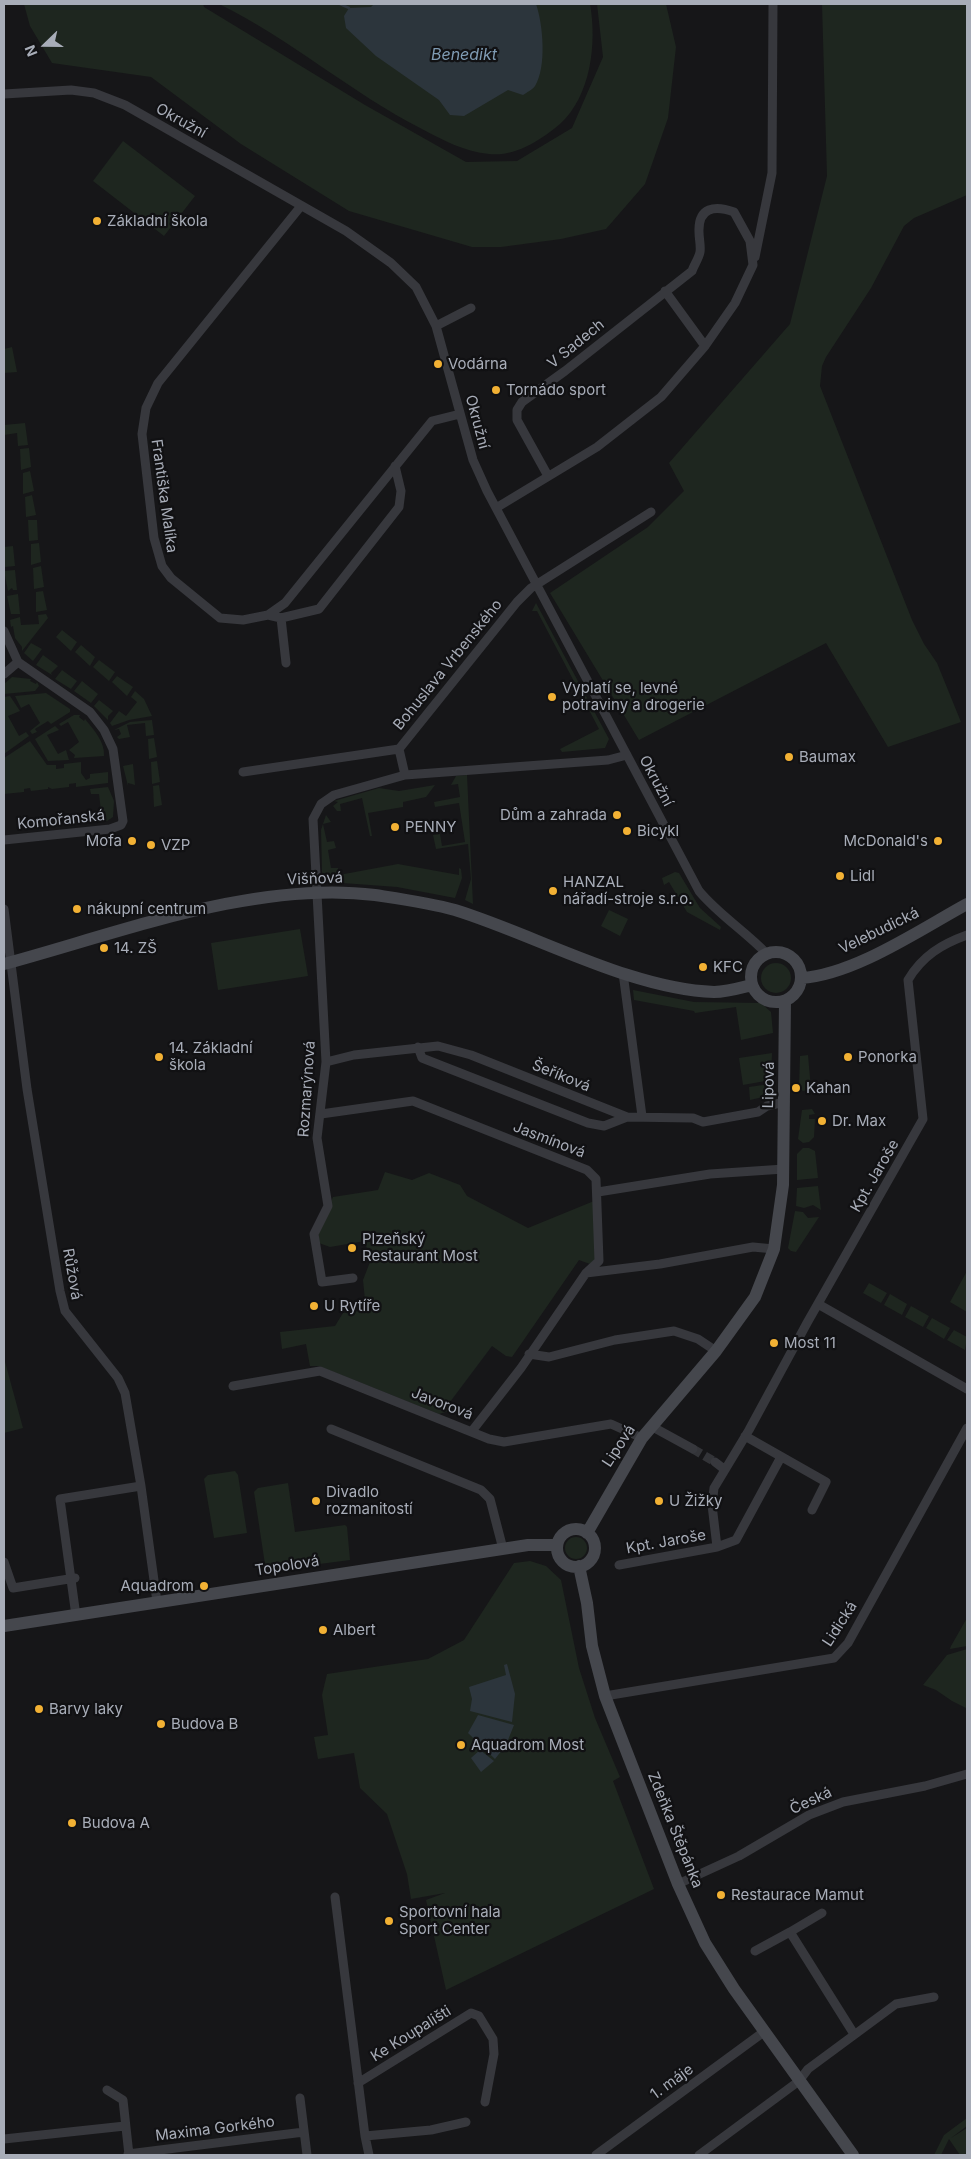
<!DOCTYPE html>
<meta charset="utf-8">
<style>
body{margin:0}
#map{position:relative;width:971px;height:2159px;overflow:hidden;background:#161618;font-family:Inter,sans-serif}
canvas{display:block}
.frame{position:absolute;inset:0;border:5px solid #a8adb8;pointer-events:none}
.north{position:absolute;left:20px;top:20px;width:50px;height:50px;-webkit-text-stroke:4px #111113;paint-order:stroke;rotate:248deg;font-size:14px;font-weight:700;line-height:20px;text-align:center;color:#a8adb8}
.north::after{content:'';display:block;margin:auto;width:18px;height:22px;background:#a8adb8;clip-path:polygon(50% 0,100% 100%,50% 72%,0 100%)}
</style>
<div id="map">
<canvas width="971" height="2159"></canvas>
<div class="frame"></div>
<div class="north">N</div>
</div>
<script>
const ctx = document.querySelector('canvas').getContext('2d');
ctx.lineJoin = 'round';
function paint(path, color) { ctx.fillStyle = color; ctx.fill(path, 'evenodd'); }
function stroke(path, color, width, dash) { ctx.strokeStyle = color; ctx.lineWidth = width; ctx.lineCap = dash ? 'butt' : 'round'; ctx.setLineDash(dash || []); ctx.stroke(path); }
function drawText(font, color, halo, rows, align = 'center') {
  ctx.font = font + ' Inter,sans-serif'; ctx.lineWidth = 4.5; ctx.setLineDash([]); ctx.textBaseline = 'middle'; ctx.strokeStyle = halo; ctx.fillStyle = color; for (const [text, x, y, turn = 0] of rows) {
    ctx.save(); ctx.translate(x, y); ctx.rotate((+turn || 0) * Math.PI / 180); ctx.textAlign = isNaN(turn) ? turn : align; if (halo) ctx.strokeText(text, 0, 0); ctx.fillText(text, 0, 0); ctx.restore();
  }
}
paint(new Path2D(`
 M24 4H203L204 7 365 105 466 162 517 161 572 128 603 57 597 4H666L676 47 668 118 645 184 606 229 561 239 501 247H472L349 211 241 144 151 77 52 63 30 26Z
 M219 4H590C597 43 591 96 560 124 541 140 515 157 489 154 465 152 443 140 422 129 351 93 291 39 219 4Z
 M822 4H967V195L914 218 904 226 871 288 826 357 822 366 820 386 912 620 924 644 937 663 961 722 888 747 826 643 639 740 550 593 648 527 684 491 669 463 790 324 827 176Z
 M123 141 195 196 164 236 93 181Z
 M12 347 17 372 4 373V349Z
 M25 423 28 445 18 446 17 433 4 435V425Z
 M29 448 31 467 21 470 20 449Z
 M30 471 34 491 23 494V473Z
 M32 495 36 515 26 517 25 497Z
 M28 520H37L38 540 29 541Z
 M39 543 41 562 31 565V544Z
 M13 546 15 566 5 567 4 547Z
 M41 566 44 587 34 589 33 568Z
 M15 570 17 590H13L12 588 8 591 4 571Z
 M43 591 47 610 36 612V592Z
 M18 594 20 614H11L7 596Z
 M536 603 609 739 605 748 562 752 560 749 599 729 537 611H532Z
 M46 614 48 618 22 651V647L15 638 13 626 11 627 10 620 20 617 21 625 39 624 38 615Z
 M62 630 77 642 71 651 56 637Z
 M31 643 42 649 33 661 24 653Z
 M81 645 95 657 90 666 75 652Z
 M43 655 58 666 51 673 52 675 36 665Z
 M99 660 115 672 109 681 93 667Z
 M62 670 77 681 71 689 55 679Z
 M117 676 133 687 127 696 112 682Z
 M12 677 31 679 30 681 36 684 37 682 39 686 35 691 4 694V684Z
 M82 681 98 694 91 703 74 691Z
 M135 691 144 699 152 716 129 720 112 726 110 723 119 711 126 716 137 702 131 697Z
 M46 693 70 709V712L51 724 48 721 35 729 37 732 32 734 30 731 40 723 29 704 21 708 15 696Z
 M10 696 20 711 8 716 19 736 26 732 29 736 4 754V697Z
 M99 700 113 711 108 716V720L94 706Z
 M74 715H80L79 717 84 721 85 719C94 730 105 742 104 756L74 758 75 755 69 750 79 742 68 722 61 726 59 724Z
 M152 720 154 735 146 736 145 723 127 725 130 737 119 739 117 737 121 734 119 729 114 730 130 722Z
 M55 726 59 730 47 735 58 754 66 750 69 760 48 761 35 739Z
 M154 738 157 757 149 759 148 739Z
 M30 741 47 765H56V769L64 768V764L81 762V773L86 780 90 778V774L108 772V783L76 787V783L69 784V787L52 789 48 787V789L31 791 30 788 24 789V792L4 794V758Z
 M157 761 160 782 152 784 151 762Z
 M133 764 135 785 128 783V786L123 766Z
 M467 775 473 904 465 900 471 879 468 844 436 849 433 835 440 834 442 846 465 842 459 803 435 807 434 802 460 797 458 784 451 785 456 776Z
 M159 785 162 805 154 807 153 786Z
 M435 785 426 797 403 802V807L368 813 372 836H370L362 798 340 804 341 811H337L333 806 338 802 334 801 379 788 399 791Z
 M108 787 114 801 113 817 107 821 95 823 93 812 101 811 99 794H91L90 789Z
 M326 815 331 822 323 824 327 842 334 841 336 848 328 850 331 868H338L339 875 398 864 459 875V868L461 869 462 878 455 898 397 887 329 882 324 878 322 872 321 830Z
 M675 872 679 873 700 908 721 927 720 930 687 912 669 882 664 885 662 878Z
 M609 910 628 919 620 936 601 926Z
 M300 929 308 976 218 990 211 943Z
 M761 978a15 15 0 1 1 30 0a15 15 0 1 1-30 0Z
 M633 990 694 1002 761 1003 771 1012 773 1033 741 1040 736 1007 695 1013 694 1011 634 1000Z
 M772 1053 771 1080 743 1085 739 1058Z
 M808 1055 811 1089 803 1091 799 1088 800 1056Z
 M770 1084 772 1086V1095L750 1100 749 1087Z
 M812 1109 815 1114 809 1115V1119H815L814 1137 809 1142 803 1143 798 1139 802 1110Z
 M803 1148H809L815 1151 818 1178 797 1180V1154Z
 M385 1172 412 1180 429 1173 460 1185 467 1196 528 1228 594 1201 596 1258 590 1264 579 1260 512 1357 506 1356 492 1346 447 1406 452 1410 439 1414 319 1366H310L306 1344 282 1349 280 1332 335 1326 343 1313 366 1310 363 1280 370 1262 365 1241 330 1247 319 1243V1229L333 1197 378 1190Z
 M818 1186 821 1210 813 1205 804 1208 796 1206 797 1188Z
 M795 1211 803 1212 808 1218 819 1217 796 1252 791 1251 788 1248Z
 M967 1271V1312L950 1302Z
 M869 1283 887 1293 881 1303 863 1293Z
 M890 1294 907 1304 902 1315 884 1305Z
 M911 1306 929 1316 923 1327 905 1317Z
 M932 1318 950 1328 944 1339 926 1328Z
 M954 1330 967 1337 965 1350 947 1340Z
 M4 1358 23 1428 4 1433Z
 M235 1471 238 1475 247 1533 214 1538 204 1479 208 1475Z
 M288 1483 295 1532 345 1525 347 1527 350 1560 266 1571 254 1492 258 1488Z
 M565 1548a11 11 0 1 1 22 0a11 11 0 1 1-22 0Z
 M530 1561 546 1566 561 1580 579 1668 595 1718 620 1777 613 1781 654 1889 446 1990 426 1900 445 1893 411 1899 407 1874 387 1814 360 1788 354 1753 318 1759 314 1737 328 1735 322 1695 327 1674 428 1659 464 1640 514 1563Z
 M967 1618V1646L950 1649 951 1646Z
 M967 1649V1708H966L952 1701 936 1690 923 1685 947 1655Z
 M967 2118V2126L951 2138 967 2128V2155H960L949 2139 941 2155H934L944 2135Z`), '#1e261f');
paint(new Path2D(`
 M374 4H536C543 24 547 67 535 86 533 89 526 93 523 95L508 90 464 116 450 115 439 100 376 56 346 28 344 16 349 8 371 7Z
 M507 1664 515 1694 512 1722 470 1711 472 1699 469 1687 506 1675 504 1665Z
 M478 1715 514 1725 506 1745 495 1759 468 1733Z
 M480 1750 494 1761 481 1772 471 1758Z`), '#2c353c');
stroke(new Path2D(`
 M340 4 349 8`), '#2c353c', 2.5);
stroke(new Path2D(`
 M693 1449 715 1462`), '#333438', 9, [9, 4.5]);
stroke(new Path2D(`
 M4 94 71 90 94 93 125 105 346 231 391 263 416 287 436 326 473 460 487 491 699 891C719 915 745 931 767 954
 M301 206 158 383 146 408 142 434 154 538 162 566 171 578 220 618 243 620 268 615 285 603 432 421 460 414
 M755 257 772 173 773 4
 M665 291 705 346
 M436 326 471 308
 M496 508 597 447 661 397 705 346 735 303 753 265 750 241 734 212C715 205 698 207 699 232 699 239 701 246 700 252 699 258 694 265 692 271L565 371 522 402 517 410V420L548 476
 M268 615 281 618 319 609 399 507 401 491 395 466
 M281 618 286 663
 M4 631 18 662 90 712 104 730 113 749 123 821 121 825 110 829 4 840
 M4 674 18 662
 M399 749 405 775
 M243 772 399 749 517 602 531 588 651 512
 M4 909 27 1089 60 1291 65 1311 118 1378 125 1393 141 1486 157 1602
 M623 973 642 1116
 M418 1047 422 1058 588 1123 604 1126 627 1117
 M326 1062 354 1055 438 1046 471 1055 627 1117 693 1118 703 1122 758 1112 767 1106 785 1102
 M321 1114 413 1101 587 1170 596 1179 599 1261 586 1273 521 1368 472 1431
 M598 1192 710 1174 784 1169
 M586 1273 660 1264 753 1247 774 1249
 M353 1278 322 1282 314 1234 328 1206 317 1138 326 1062 313 819 321 804 334 795 405 775 608 760 627 755
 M818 1304 967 1389
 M529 1354 549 1357 615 1340 674 1331 698 1339 716 1351
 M233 1386 320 1371 489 1439 504 1442 611 1424 642 1438
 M651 1426 693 1449
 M331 1429 481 1490 490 1499 503 1549
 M745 1436 826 1482 812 1510
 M715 1462 724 1469
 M717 1547 736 1540 781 1457
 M4 1562 13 1588 75 1578
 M619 1565 717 1547 712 1505 714 1488 749 1430 807 1323 923 1119 908 980C922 956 942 944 967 935
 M76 1616 60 1499 141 1486
 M605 1696 834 1658 848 1643 967 1428
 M678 1884 739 1856 809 1815 843 1802 925 1786 967 1774
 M335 1897 365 2136 369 2155
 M822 1913 790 1932 854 2034
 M755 1951 790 1932
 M358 2083 471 2013 479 2016 493 2039 494 2054 485 2102
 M107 2090 123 2100 129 2155
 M300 2098 307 2155
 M365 2136 431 2130 466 2122
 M4 2139 125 2126
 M128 2154 304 2132
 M596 2155 765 2031
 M699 2155 799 2081 808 2069 896 2004 934 1997`), '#37383d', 9);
stroke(new Path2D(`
 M751 977a25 25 0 1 1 50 0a25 25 0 1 1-50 0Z
 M4 964C119 933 256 880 375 895 401 899 430 903 455 910 536 935 630 989 714 992 726 992 740 988 752 985
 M801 978C854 975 921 929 967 904
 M557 1548a19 19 0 1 1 38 0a19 19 0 1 1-38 0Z
 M587 1533 642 1438 716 1351 755 1297 774 1249 783 1185 785 1001
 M579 1566 587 1603 592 1646 605 1696 678 1884 705 1943 734 1989 853 2155
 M4 1626 528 1545H557`), '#45474d', 12);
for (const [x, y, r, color] of [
 [97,221,5,"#f2b134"],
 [438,364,5,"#f2b134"],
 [496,390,5,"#f2b134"],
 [552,697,5,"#f2b134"],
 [789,757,5,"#f2b134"],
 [617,815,5,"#f2b134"],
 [395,827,5,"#f2b134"],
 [627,831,5,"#f2b134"],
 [132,841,5,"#f2b134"],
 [938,841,5,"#f2b134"],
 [151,845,5,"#f2b134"],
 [840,876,5,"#f2b134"],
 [553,891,5,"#f2b134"],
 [77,909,5,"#f2b134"],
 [104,948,5,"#f2b134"],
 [703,967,5,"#f2b134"],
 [159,1057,5,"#f2b134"],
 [848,1057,5,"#f2b134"],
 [796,1088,5,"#f2b134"],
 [822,1121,5,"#f2b134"],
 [352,1248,5,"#f2b134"],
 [314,1306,5,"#f2b134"],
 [774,1343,5,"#f2b134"],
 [316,1501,5,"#f2b134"],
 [659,1501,5,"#f2b134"],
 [204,1586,5,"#f2b134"],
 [323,1630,5,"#f2b134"],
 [39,1709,5,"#f2b134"],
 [161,1724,5,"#f2b134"],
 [461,1745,5,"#f2b134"],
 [72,1823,5,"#f2b134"],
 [721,1895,5,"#f2b134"],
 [389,1921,5,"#f2b134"]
]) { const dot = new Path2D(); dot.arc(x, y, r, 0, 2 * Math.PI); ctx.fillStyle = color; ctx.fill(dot); stroke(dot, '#111113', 2); }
drawText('15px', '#a8adb8', '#111113', [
 ["Okružní",181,121,29],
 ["V Sadech",576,344,-39],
 ["Okružní",477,422,75],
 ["Františka Malíka",164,496,82],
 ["Bohuslava Vrbenského",448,665,-51],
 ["Okružní",656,781,62],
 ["Komořanská",61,820,-6],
 ["Višňová",315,879,-2],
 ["Velebudická",879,931,-26],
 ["Šeříková",561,1076,22],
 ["Lipová",769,1085,-89],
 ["Rozmarýnová",307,1089,-86],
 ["Jasmínová",549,1140,21],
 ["Kpt. Jaroše",875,1176,-60],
 ["Růžová",72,1274,80],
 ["Javorová",442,1404,21],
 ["Lipová",619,1446,-57],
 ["Kpt. Jaroše",666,1542,-10],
 ["Topolová",287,1566,-9],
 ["Lidická",840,1624,-57],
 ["Česká",811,1801,-25],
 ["Zdeňka Štěpánka",675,1830,68],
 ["Ke Koupališti",411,2034,-32],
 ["1. máje",672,2082,-36],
 ["Maxima Gorkého",215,2129,-7]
]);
drawText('15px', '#a8adb8', '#111113', [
 ["Základní škola",107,221],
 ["Vodárna",448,364],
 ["Tornádo sport",506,390],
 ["Vyplatí se, levné",562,688],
 ["potraviny a drogerie",562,705],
 ["Baumax",799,757],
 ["Dům a zahrada",607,815,"right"],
 ["PENNY",405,827],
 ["Bicykl",637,831],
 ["Mofa",122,841,"right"],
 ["McDonald's",928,841,"right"],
 ["VZP",161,845],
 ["Lidl",850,876],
 ["HANZAL",563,882],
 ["nářadí-stroje s.r.o.",563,899],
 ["nákupní centrum",87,909],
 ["14. ZŠ",114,948],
 ["KFC",713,967],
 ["14. Základní",169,1048],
 ["škola",169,1065],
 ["Ponorka",858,1057],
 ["Kahan",806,1088],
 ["Dr. Max",832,1121],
 ["Plzeňský",362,1239],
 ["Restaurant Most",362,1256],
 ["U Rytíře",324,1306],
 ["Most 11",784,1343],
 ["Divadlo",326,1492],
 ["rozmanitostí",326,1509],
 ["U Žižky",669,1501],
 ["Aquadrom",194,1586,"right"],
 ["Albert",333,1630],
 ["Barvy laky",49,1709],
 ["Budova B",171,1724],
 ["Aquadrom Most",471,1745],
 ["Budova A",82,1823],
 ["Restaurace Mamut",731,1895],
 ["Sportovní hala",399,1912],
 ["Sport Center",399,1929]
], 'left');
drawText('italic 16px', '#7f9bb3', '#111113', [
 ["Benedikt",464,55]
]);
</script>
